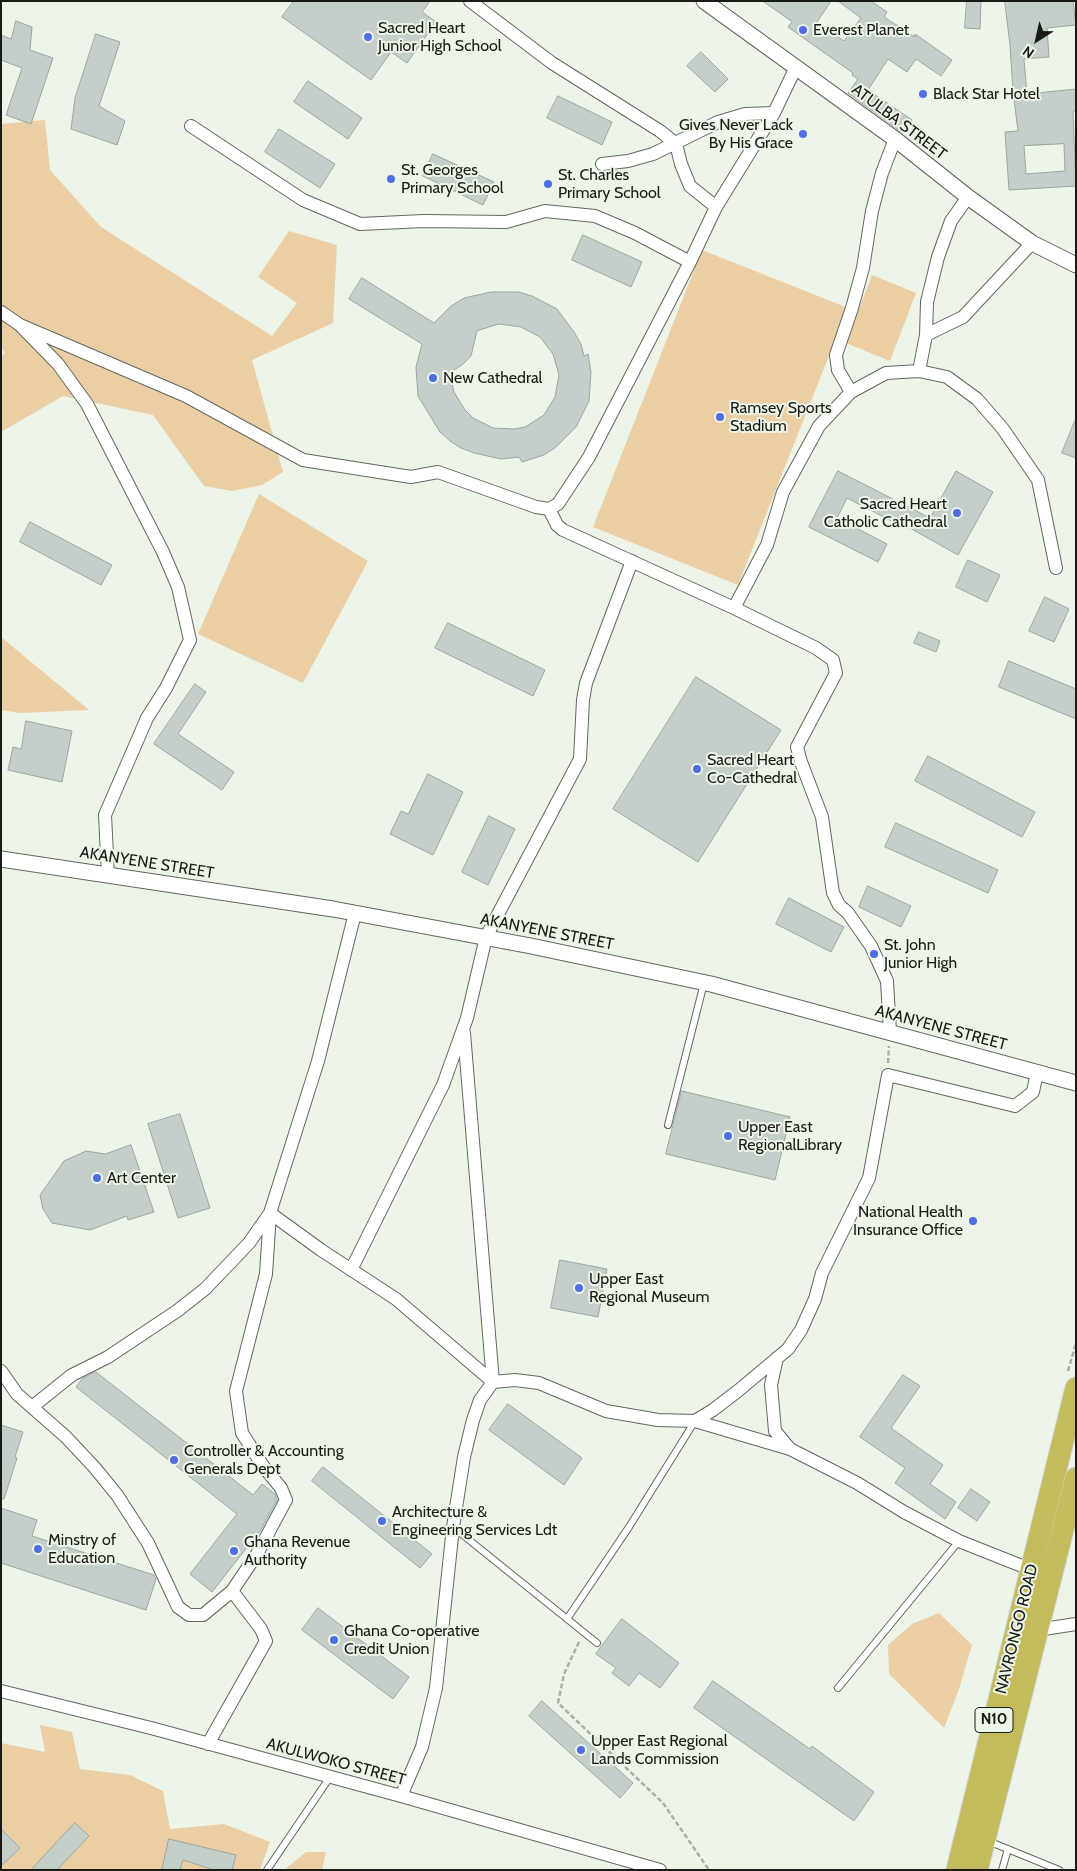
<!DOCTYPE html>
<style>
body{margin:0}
#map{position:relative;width:1077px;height:1871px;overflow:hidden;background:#edf4e8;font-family:Cabin,sans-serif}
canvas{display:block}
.frame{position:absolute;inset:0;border:2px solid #191b17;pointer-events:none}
.north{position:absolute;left:1012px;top:15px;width:50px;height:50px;-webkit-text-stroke:4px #edf4e8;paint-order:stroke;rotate:215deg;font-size:14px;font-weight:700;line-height:20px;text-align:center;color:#191b17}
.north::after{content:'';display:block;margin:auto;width:18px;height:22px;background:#191b17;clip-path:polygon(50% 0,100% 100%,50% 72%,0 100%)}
</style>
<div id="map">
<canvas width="1077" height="1871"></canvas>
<div class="frame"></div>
<div class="north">N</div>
</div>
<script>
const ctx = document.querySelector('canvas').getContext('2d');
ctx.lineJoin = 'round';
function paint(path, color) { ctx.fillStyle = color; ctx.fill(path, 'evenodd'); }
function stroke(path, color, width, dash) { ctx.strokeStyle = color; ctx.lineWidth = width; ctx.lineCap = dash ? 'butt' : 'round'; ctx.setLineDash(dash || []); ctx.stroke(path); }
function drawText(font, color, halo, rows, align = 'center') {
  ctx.font = font + ' Cabin,sans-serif'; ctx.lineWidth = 4; ctx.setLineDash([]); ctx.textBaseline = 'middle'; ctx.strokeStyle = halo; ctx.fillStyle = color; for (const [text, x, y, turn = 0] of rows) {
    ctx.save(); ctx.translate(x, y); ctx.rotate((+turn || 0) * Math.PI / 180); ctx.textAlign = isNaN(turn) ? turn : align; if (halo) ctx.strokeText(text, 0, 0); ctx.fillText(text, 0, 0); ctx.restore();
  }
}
paint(new Path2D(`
 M45 120 50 170 101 227 272 336 297 303 258 277 289 231 337 245 333 323 252 360 283 472 262 485 232 491 204 486 153 415 63 396 1 432V356L5 353 1 347V124Z
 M702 250 848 308 738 585 593 527Z
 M872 275 916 293 890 361 846 343Z
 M259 494 368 561 303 683 198 634Z
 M1 638V637L89 710 20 713 1 710Z
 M939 1613 972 1645 959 1689 944 1728 889 1674 888 1645 912 1624Z
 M40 1725 72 1732 80 1769 130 1775 163 1791 170 1829 224 1824 270 1842 260 1870H1V1743L45 1752Z
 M306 1852H326L322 1870H284Z`), '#ebcea3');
const building = new Path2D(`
 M294 1H430L422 12 436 22 407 63 391 52 371 80 282 17Z
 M763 1H831L817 22 844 41 861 18 838 1H871L887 12 884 17 915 37V34L952 60 941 76 916 59 907 72 888 59 868 90 912 120 903 133 848 93 858 79 852 75 853 73 788 27 792 22Z
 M967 1H981L980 29 965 28Z
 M1005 1H1073L1076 25 1047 28 1049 57 1024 59 1027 94 1076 89V111H1073L1076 186 1009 190 1005 132 1018 131 1013 92 1010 45ZM1064 144 1065 171 1026 174 1024 146Z
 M16 21 32 27 30 50 53 58 31 124 6 115 22 68 1 60V35L11 39Z
 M96 34 120 42 99 106 125 121 117 145 71 129 75 98Z
 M701 52 728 79 715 92 687 66Z
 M308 81 362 118 348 139 294 102Z
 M558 96 612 122 602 145 547 118Z
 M279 129 335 164 320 188 265 152Z
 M433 154 494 182 483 205 423 176Z
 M583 235 642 262 631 287 572 260Z
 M362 278 434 323 451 306 464 298 491 292H519L532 296 557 309 574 332 581 344 584 356 588 354 591 372 589 401 576 427 556 447 544 455 522 462 519 457 501 459 474 453 461 448 450 441 440 432 418 396 416 367 422 344 349 299ZM499 324 521 327 540 337 553 354 559 375 555 397 544 415 525 427 514 429 493 428 473 418 465 410 454 392 449 373 462 365 471 356 477 331Z
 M1075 421H1076V458L1062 453Z
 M838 471 930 518 956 471 993 492 958 555 908 527 907 529 847 498 837 518 887 544 878 562 809 527Z
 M30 522 112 565 101 585 20 542Z
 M968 560 1000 575 987 602 956 587Z
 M1045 597 1069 609 1054 642 1029 631Z
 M448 623 545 670 533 696 435 648Z
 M919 632 940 641 936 652 914 643Z
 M1009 661 1076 689V719L999 687Z
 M696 677 781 730 698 862 613 809Z
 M195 684 206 692 178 734 234 772 222 790 154 744Z
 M26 721 72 731 62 782 8 770 13 747 21 749Z
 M928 756 1035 812 1022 837 915 781Z
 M428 774 463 792 433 855 390 834 401 811 408 814Z
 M489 816 515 829 488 885 462 872Z
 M896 823 998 870 988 893 885 847Z
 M868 886 911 906 901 927 859 907Z
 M789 898 844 927 831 952 776 924Z
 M682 1091 790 1117 775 1180 666 1154Z
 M180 1114 210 1208 178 1218 148 1124Z
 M131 1145 154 1212 128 1220 127 1216 90 1230 52 1223 43 1209 40 1195 64 1161 86 1151 105 1154Z
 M560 1260 607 1269 598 1317 551 1308Z
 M96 1372 253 1495 262 1484 275 1494 277 1500 260 1531 212 1592 190 1574 237 1514 76 1387 82 1379Z
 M903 1375 920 1386 891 1428 943 1465 930 1484 956 1502 945 1519 895 1483 905 1468 860 1437Z
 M508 1404 582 1458 564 1485 489 1430Z
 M1 1425 23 1432 15 1457 17 1458 4 1499H1Z
 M323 1467 432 1554 420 1568 312 1481Z
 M971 1489 990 1502 977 1521 958 1508Z
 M1 1508 37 1520 32 1536 154 1575 156 1579 146 1610 1 1563Z
 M318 1608 409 1677 393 1699 302 1630Z
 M622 1619 679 1663 660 1688 639 1673 629 1686 612 1673 616 1668 596 1654Z
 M713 1681 810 1749 812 1746 874 1792 854 1821 694 1708Z
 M542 1701 633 1783 620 1798 529 1716Z
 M75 1823 89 1836 57 1870H31Z
 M1 1829 20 1848 1 1866Z
 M169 1839 236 1855 232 1870H214L183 1860 180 1870H162Z`);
paint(building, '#c3cfc8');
stroke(building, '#9aa69f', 1);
const service = new Path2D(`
 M668 1125 704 983
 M453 1527 597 1643
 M567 1619 629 1527 695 1421
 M838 1688 959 1541
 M988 1841 1059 1870
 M267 1870 330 1777
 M1002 1870 1008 1849`);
const minor = new Path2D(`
 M470 1 552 63 660 131 676 144 681 164 690 186 716 207
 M191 126 303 200 360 224 424 221 506 222 545 211 595 216 635 233 690 262
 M602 164 628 161 653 154 718 122 745 114 774 113
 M1 312 20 325 58 364 87 404 163 552 178 587 190 640 166 688 147 718 105 815 108 875
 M20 325 186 396 303 460 411 477 438 472 536 507 549 509 558 504 589 457 690 262 716 207 774 113 796 67
 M926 335 963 317 1032 243
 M919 371 926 335 927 302 938 257 951 221 968 197
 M851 392 838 370 836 355 852 308 863 268 872 211 882 173 895 139
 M549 509 557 525 563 530 734 608 816 648 833 660 836 673 797 747 801 762 822 817 833 893 839 905 848 913 871 946 887 981 890 1032
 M734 608 767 545 783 492 819 426 851 392 886 373 919 371 947 377 977 399 1003 429 1038 480 1056 568
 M464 1033 493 1382
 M270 1213 321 1250 396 1299 493 1382
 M351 1270 443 1085 467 1018 486 937 580 759 583 700 586 683 632 561
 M777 1358 771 1385 775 1431 790 1449
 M1 1371 17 1394 66 1437 95 1468 117 1495 148 1543 178 1607 189 1615H203L232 1591 261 1629 266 1641 208 1744
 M32 1407 72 1375 108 1357 177 1311 205 1289 249 1243 270 1213 318 1061 355 913
 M695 1421 790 1449 857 1483 904 1512 959 1541 1032 1570
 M232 1591 257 1554 286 1500 281 1488 263 1466 242 1433 236 1391 266 1274 270 1213
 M1037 1630 1076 1624
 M1 1691 151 1728 401 1796 660 1870
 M401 1796 422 1747 436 1688 453 1527 464 1457 473 1420 480 1400 493 1382 515 1380 539 1383 606 1411 658 1420 695 1421 713 1410 739 1390 788 1349 801 1330 815 1299 822 1273 869 1178 888 1075 1015 1106 1033 1092 1037 1072`);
const tertiary = new Path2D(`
 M704 1 895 139 968 197 1032 243 1076 265
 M1 859 333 909 531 946 711 984 1076 1083`);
const trunk = new Path2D(`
 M957 1870 1076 1388
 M977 1870 1076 1478`);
stroke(service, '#62685e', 8);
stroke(minor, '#62685e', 14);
stroke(tertiary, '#62685e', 17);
stroke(trunk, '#d1d1d1', 23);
stroke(new Path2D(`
 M888 1063 889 1046
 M1068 1371 1076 1343
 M579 1642 564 1674 558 1703 663 1803 709 1870`), '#abb0a7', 2.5, [5, 2.5]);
stroke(service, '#fff', 6);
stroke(minor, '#fff', 12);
stroke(tertiary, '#fff', 15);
stroke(trunk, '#c4bc5c', 21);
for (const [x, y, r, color] of [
 [803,30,5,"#506de2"],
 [368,37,5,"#506de2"],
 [923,94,5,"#506de2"],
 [803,134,5,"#506de2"],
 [391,179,5,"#506de2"],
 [548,184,5,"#506de2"],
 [433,378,5,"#506de2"],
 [720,417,5,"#506de2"],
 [957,513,5,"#506de2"],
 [697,769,5,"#506de2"],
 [874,954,5,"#506de2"],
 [728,1136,5,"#506de2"],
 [97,1178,5,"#506de2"],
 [973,1221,5,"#506de2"],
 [579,1288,5,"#506de2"],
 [174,1460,5,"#506de2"],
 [382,1521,5,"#506de2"],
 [38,1549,5,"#506de2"],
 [234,1551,5,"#506de2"],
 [334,1640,5,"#506de2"],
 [581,1750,5,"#506de2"]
]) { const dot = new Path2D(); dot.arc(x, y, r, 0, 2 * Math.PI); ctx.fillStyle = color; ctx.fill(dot); stroke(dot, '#edf4e8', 2); }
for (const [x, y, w] of [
 [994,1720,38]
]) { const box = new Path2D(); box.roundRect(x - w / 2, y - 12.5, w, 25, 4); ctx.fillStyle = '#edf4e8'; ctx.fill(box); stroke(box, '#191b17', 1); }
drawText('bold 15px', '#191b17', null, [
 ["N10",994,1720]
]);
drawText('16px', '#191b17', '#edf4e8', [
 ["Sacred Heart",378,28],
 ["Junior High School",378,46],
 ["Everest Planet",813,30],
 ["Black Star Hotel",933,94],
 ["Gives Never Lack",793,125,"right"],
 ["By His Grace",793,143,"right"],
 ["St. Georges",401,170],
 ["Primary School",401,188],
 ["St. Charles",558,175],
 ["Primary School",558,193],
 ["New Cathedral",443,378],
 ["Ramsey Sports",730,408],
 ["Stadium",730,426],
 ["Sacred Heart",947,504,"right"],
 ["Catholic Cathedral",947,522,"right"],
 ["Sacred Heart",707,760],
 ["Co-Cathedral",707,778],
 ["St. John",884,945],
 ["Junior High",884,963],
 ["Upper East",738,1127],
 ["RegionalLibrary",738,1145],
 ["Art Center",107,1178],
 ["National Health",963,1212,"right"],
 ["Insurance Office",963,1230,"right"],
 ["Upper East",589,1279],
 ["Regional Museum",589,1297],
 ["Controller & Accounting",184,1451],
 ["Generals Dept",184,1469],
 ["Architecture &",392,1512],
 ["Engineering Services Ldt",392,1530],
 ["Minstry of",48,1540],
 ["Education",48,1558],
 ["Ghana Revenue",244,1542],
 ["Authority",244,1560],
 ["Ghana Co-operative",344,1631],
 ["Credit Union",344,1649],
 ["Upper East Regional",591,1741],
 ["Lands Commission",591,1759]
], 'left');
drawText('16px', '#191b17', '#edf4e8', [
 ["ATULBA STREET",899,122,37],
 ["AKANYENE STREET",147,863,9],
 ["AKANYENE STREET",547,932,11],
 ["AKANYENE STREET",941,1028,15],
 ["NAVRONGO ROAD",1017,1629,-76],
 ["AKULWOKO STREET",336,1762,15]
]);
</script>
